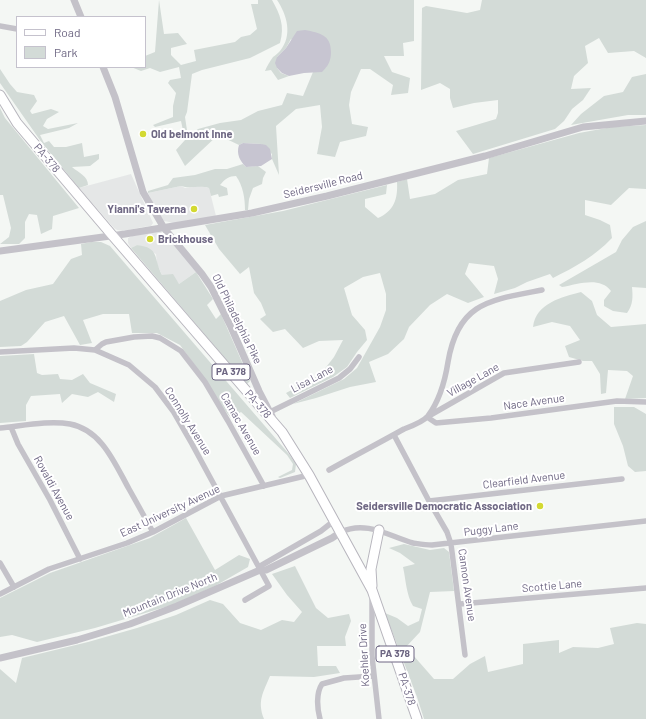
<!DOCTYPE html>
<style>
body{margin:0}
#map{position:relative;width:646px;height:719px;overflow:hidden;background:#f4f7f4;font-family:Barlow,sans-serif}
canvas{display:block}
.legend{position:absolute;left:16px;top:16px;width:130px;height:52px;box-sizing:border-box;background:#fff;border:1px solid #c5c2cd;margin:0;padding:5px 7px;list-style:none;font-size:12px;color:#6e6783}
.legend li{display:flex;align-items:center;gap:8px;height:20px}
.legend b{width:20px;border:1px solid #c5c2cd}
</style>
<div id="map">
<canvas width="646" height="719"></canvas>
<ul class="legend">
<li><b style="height:5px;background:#fff"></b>Road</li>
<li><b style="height:11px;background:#d3dbd7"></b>Park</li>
</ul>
</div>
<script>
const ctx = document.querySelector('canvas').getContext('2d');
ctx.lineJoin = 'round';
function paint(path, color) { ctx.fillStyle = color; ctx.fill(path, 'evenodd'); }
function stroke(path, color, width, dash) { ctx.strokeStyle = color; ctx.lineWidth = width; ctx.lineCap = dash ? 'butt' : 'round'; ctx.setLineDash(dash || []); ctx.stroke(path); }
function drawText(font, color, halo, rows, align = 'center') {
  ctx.font = font + ' Barlow,sans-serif'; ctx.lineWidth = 4; ctx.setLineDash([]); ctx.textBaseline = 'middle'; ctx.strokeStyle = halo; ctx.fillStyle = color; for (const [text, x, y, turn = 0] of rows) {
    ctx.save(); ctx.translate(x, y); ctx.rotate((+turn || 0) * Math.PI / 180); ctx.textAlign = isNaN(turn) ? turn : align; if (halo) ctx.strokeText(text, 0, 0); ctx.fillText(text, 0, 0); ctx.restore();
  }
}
paint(new Path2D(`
 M131 174 153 223 151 226 143 227 123 231 117 230 114 228 79 188Z
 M181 186 185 188 201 186 209 188 216 216 174 223 164 221 156 210 148 193Z
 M160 231 174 244 196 272 179 284 162 275 157 264 156 254 137 245 131 248 128 243V238L132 236Z`), '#e5e7e7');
paint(new Path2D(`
 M159 0 164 34 178 33 187 44 171 48V55L181 65 196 61 194 50 235 42 241 37 250 35 257 29 251 4H258V0H272C280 14 285 26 280 43L250 58 202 70 192 74 187 112 185 117 188 137 198 129 220 123 241 120 258 111 282 105 287 93 303 96 313 72H322L291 39 286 48 277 57V68L281 73 289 76 278 80 271 70 265 71C267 66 270 61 273 57 276 55 278 53 280 51 293 35 287 15 277 0H414V41L403 43 404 56H384L392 72 410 78 408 93 391 95 393 85 370 69H361L351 92 349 105 352 124 368 127 366 136 340 142 335 157 317 154 322 127 320 105 296 109 276 126 279 175 272 159V154L261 144 243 143 239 145 218 135 185 166 176 150 185 140 181 121 155 127 153 125 173 117V106L176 93 168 83 170 80 181 78 179 67 160 72 150 68 141 71 131 67H145V56L155 52Z
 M482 0H646V58L634 51 608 53 599 38 585 46 588 63 574 76 571 89 591 88 583 100 572 109 564 121 555 129 473 154 456 131 496 119 498 113V100L474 103 453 108 450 98V89L440 83 421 90 422 8 426 6 467 13 480 10Z
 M0 69 10 84 17 92 34 95 37 101 30 111 32 114 51 109 59 112 47 119 43 126 48 129 78 123 69 128 40 135 44 143 49 141 54 147H66L82 143 84 157 99 154V159L90 166 72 167C79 173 88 176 88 185L79 188 42 143 0 83Z
 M646 74V115H628L571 125 581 114 604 96 623 92 632 77Z
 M0 108 5 118 79 208 53 216 52 229 41 234 37 215 29 214 25 222V238L19 244H0L9 237 11 228 3 195H0Z
 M646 125V189L629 188 611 205 585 200V215L600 220 610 225 612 238C595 256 575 267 553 278L550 274 527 282 515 288 494 294 498 279 494 266 469 263 465 274 484 297 468 303 447 294 430 305 409 327 404 339 388 354 369 362 376 382 350 387 316 398 293 404 344 379 357 368 380 327 386 310V294L380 273 363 277 344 288 352 315 365 330 367 340 357 352 347 367 333 377 290 398 286 393 320 375 334 357 343 340 319 341 303 348 285 329 273 332 260 319 266 315 261 303 254 293 249 267 240 274 219 249 205 225 283 211 387 185 386 194 365 199V207L378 218C394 211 398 199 397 182L407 179 410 199 435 194 458 180 487 174 489 158 579 133 612 127Z
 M243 164 246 167 258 166 266 172 263 178 262 184 253 188 249 199 248 210H245C245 198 243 186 236 176 229 176 225 179 220 185L227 188 228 195 219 197 218 194 211 196 209 188C199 185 190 189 181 186L148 193V191L168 185 173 178 195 175 215 169H227Z
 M646 221V288L632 287C633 297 633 305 627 313L613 311 604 306V300L611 291C600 276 578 284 562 287L559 285 616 252 622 240 633 227Z
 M91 242H101L110 246 289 454 296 464 295 472 280 478 278 477 292 470 293 464 287 455 241 412 231 418 221 406 205 379 180 345 157 333H132L129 314H103L83 320 92 343 80 345 64 316 45 322 27 342 21 346 0 347V301L26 290 53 284 71 259 82 255 81 244Z
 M137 245C160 248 153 257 162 275L173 274 179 284 196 272 213 299 207 305 216 319 221 314 249 378 250 381 247 384 131 248Z
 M581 292 592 301 597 315 611 327 646 324V398L625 399 633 376 627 371 608 370 606 393 601 394 600 374 592 361H583L569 357 565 346 580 340 570 326 552 322 533 327C536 303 562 297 581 292Z
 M34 354 37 373 42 375 58 374 60 379 72 380 83 374 90 383 116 394 114 402 98 392 88 397 72 394 62 403 60 394 31 396 26 405V421L0 423V356Z
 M614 407H634L646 414V471L635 472 628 466 623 446 614 424Z
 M186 518 215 570 239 555 250 559 248 567 215 586 172 605 95 628 37 642 12 635 0 637V598L50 573 150 538Z
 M404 544 430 550 444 548 449 552 454 591 430 592 420 632 406 647 434 679H453L470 664 485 656 488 672 523 664V644L559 640V653L573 647 598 648 614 644 610 628 637 623 646 624V719H424L417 697 385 613 397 618 408 626 419 621 422 609 413 606C406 594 406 580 403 567L415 564 400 553 389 548Z
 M295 566 316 608 328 618 349 614 351 621 345 637 346 646H317L318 666H336L340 673 314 677 270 676C263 693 257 701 264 719H0V669L16 683 22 658 88 642 137 628 176 615 210 600 223 604 240 623 261 630 282 620 294 622 302 612 287 595 272 574Z`), '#d3dbd7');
paint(new Path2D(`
 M305 30C320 33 331 35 331 52 331 61 328 66 322 72L304 73 289 76 282 73 277 68 275 63 277 57 286 48 297 31Z
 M243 143 261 144 266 145 270 149 272 159 261 166 246 167C240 161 236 154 239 145Z`), '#c7c5d1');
const primary = new Path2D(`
 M0 95 17 123 112 235 282 432 309 475 372 590 417 719
 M372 586 371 569 379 530`);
stroke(primary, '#b7b5bd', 11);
stroke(new Path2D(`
 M0 26 17 29
 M95 350 102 344 106 342 134 337 152 336 160 338 181 351 205 382 228 421 264 486
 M0 352 74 348 95 350 129 365 155 387 173 411 192 444 269 586 245 600
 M579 362 504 373 427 417 436 423 491 418 617 401 646 402
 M270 412 339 378 350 369 359 357
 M11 427 18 444 50 500 80 559
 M0 428C21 426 49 420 70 424 102 430 115 464 129 489 137 503 145 518 153 532
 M394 435 429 501 447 532 451 544 465 655
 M329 470C354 456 379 443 404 429 412 426 423 422 428 416 440 400 445 381 448 362 458 302 490 300 542 290
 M429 501 622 479
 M341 532C366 520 389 536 413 543 420 544 426 545 432 545L646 521
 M0 563 14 587
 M260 570 262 565 321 531 335 520
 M0 594 49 569 127 543 153 532 221 496 309 475
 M372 596V656L379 719
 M460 604 646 588
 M320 719C317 708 316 693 322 684L344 678 374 676`), '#c4c2c9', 5.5);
stroke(new Path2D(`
 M74 0 81 17
 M103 67 115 97 143 192 164 228 202 274 211 287 231 327 259 391 272 416
 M0 251 125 234 252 213 327 196 485 156 583 127 646 121
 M0 658 77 640 130 624 177 606 260 570H266L332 538 341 532`), '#c4c2c9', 7);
stroke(primary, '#fff', 9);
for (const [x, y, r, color] of [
 [143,134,4,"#d3d931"],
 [194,209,4,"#d3d931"],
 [150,239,4,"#d3d931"],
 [540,506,4,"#d3d931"]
]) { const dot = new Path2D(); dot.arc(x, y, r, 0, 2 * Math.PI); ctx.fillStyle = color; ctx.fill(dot); stroke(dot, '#fff', 1.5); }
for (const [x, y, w] of [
 [231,372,38],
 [395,654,38]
]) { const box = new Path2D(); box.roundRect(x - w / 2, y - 8, w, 16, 3); ctx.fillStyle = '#fff'; ctx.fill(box); stroke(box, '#6e6783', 1); }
drawText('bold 10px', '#6e6783', null, [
 ["PA 378",231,372],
 ["PA 378",395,654]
]);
drawText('bold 11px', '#6e6783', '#fff', [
 ["Old belmont Inne",151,134],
 ["Yianni's Taverna",186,209,"right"],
 ["Brickhouse",158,239],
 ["Seidersville Democratic Association",532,506,"right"]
], 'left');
drawText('11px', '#6e6783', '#fff', [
 ["PA-378",47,158,50],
 ["Seidersville Road",323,185,-14],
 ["Old Philadelphia Pike",237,319,64],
 ["Lisa Lane",312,379,-28],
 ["Village Lane",473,380,-29],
 ["Nace Avenue",534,402,-8],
 ["PA-378",258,404,49],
 ["Connolly Avenue",188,421,58],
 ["Camac Avenue",241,424,60],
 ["Clearfield Avenue",524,480,-7],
 ["Rovaldi Avenue",54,488,61],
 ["East University Avenue",170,511,-25],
 ["Puggy Lane",491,529,-7],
 ["Cannon Avenue",467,585,82],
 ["Scottie Lane",552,586,-5],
 ["Mountain Drive North",170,595,-22],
 ["Koehler Drive",364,655,-93],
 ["PA-378",407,689,72]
]);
</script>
